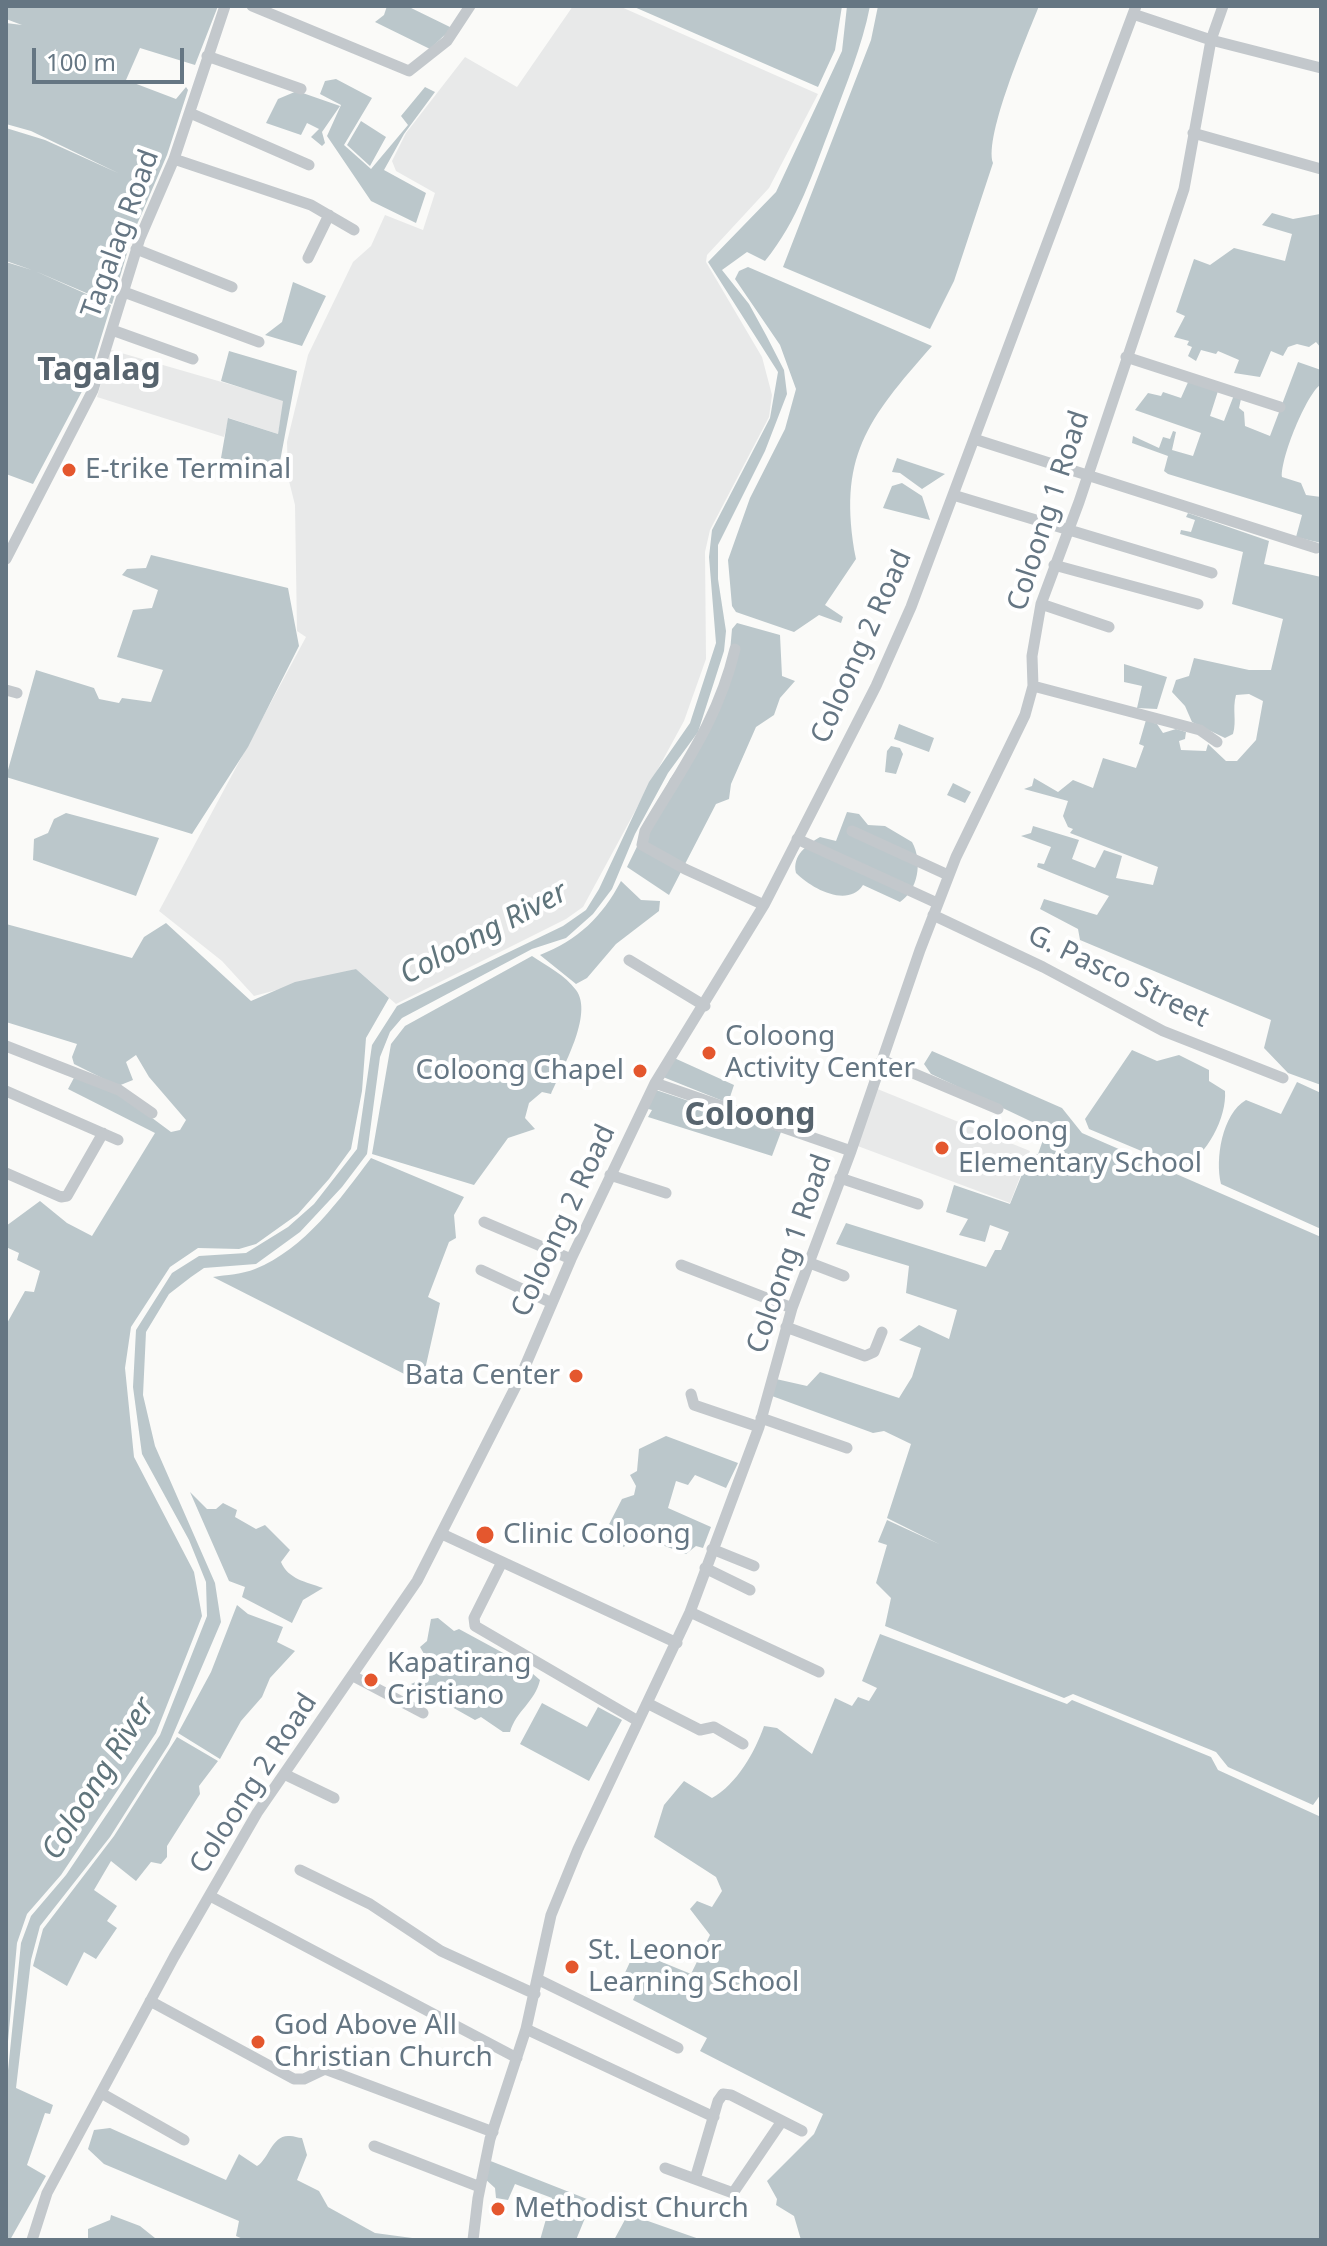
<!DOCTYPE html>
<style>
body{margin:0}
#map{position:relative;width:1327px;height:2246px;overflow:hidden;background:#fafaf8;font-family:"Noto Sans",sans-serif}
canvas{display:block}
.frame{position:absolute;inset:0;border:8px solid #657683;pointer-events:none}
.scale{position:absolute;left:32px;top:48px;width:152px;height:36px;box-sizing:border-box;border:4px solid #657683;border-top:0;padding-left:10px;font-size:24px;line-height:28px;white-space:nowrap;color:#657683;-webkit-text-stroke:6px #fff;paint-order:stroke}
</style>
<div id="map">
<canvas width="1327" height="2246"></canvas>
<div class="frame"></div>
<div class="scale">100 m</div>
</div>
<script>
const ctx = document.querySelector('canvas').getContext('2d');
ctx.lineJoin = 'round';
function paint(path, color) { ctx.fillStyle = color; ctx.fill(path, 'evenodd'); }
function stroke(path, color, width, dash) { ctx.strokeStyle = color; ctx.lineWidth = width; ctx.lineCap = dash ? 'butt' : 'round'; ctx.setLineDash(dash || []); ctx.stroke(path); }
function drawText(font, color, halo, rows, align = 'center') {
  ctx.font = font + ' "Noto Sans",sans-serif'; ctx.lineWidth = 8; ctx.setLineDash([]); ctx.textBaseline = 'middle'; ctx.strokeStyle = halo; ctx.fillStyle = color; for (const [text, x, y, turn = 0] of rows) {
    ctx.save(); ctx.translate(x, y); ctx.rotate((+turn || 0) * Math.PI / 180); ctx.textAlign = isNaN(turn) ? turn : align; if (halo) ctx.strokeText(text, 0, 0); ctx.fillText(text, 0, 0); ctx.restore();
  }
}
paint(new Path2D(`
 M573 6H619L818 94 769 188 707 255 706 262 762 357 772 395 769 417 710 530 705 552 706 659 684 721 583 907 566 919 396 1004 356 969 254 996 222 961 159 911 306 637 297 631 295 505 288 477 287 442 308 355 353 262 371 246 385 215 423 230 435 193 396 171 392 161 406 133 465 57 517 87Z
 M111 350 284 400 278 434 229 418 224 437 97 397Z
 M875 1088 1030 1151 1010 1203 855 1145Z`), '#e8e9e9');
paint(new Path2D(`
 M218 6 195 65 140 48 126 80 176 99 186 87 188 90 167 155 132 236 112 304 35 271 111 305 88 380 33 484 6 474V262L32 270 6 261V128L45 140 118 173 31 131 6 124V23L22 25 6 19V7Z
 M387 6H407L452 28 430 49 375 22 384 15Z
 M632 6H842L835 50 818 87Z
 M847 6H870C862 47 846 84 832 123 813 172 798 221 765 261L747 252 722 270 749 304 766 335 784 370 787 394 765 451 718 545V579L726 631 724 651 698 732 668 773 635 834 612 889 593 914 566 938 532 949 402 1018 390 1032 380 1057 367 1154 342 1187 300 1232 256 1264 204 1268 191 1277 169 1294 146 1332 143 1395 155 1446 215 1583 221 1622 169 1744 110 1837 40 1926 31 1960 16 2088 53 2105 50 2114 45 2113 27 2165 46 2176 10 2240H6V2090L21 1943 31 1916 66 1875 160 1735 207 1616 206 1582 189 1540 142 1454 133 1387 136 1330 172 1273 199 1256 246 1253 288 1227 314 1204 357 1149 372 1045 397 1006 563 926 586 910 599 889 649 782 690 723 716 643 709 557 712 530 770 418 778 372 708 262 776 192 842 51Z
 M878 6H1039C1027 36 984 136 993 163L954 281 930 329 783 267 871 40Z
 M336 79 372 98 344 145 371 169 408 125 401 116 425 87 435 92 404 134 384 170 426 193 416 223 371 201 327 136 341 105 320 94 325 81Z
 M297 91 340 106 322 132 325 143 322 146 311 137 319 129 307 123 301 135 266 123 278 99Z
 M361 121 386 137 370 166 347 145Z
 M1321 209V348L1316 342 1309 347 1297 344 1288 347 1283 356 1271 351 1260 377 1234 373 1239 360 1218 351 1216 354 1201 350 1196 361 1188 356 1192 347 1187 345 1189 341 1174 337 1185 316 1176 312 1194 259 1210 265 1234 248 1285 261 1292 234 1262 225 1272 213 1293 219 1320 214Z
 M748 267 932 346C867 420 837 457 856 559L825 605 843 617 841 623 819 615 794 632 736 612 732 606 728 560 750 498 785 429 796 389 780 345 735 279 739 271Z
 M293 282 326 296 302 346 265 335 282 322Z
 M229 351 297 371 278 472 221 458 228 418 278 434 283 401 221 381Z
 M1298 362 1321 370V384C1306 395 1281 457 1282 477L1301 483 1306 495 1321 497V543L1296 537 1302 515 1168 474 1164 471 1168 456 1132 443 1133 436 1159 448 1163 437 1170 439 1173 431 1176 432 1172 450 1193 456 1201 433 1135 410 1148 393 1161 396 1163 392 1181 398 1189 380 1218 391 1210 416 1224 421 1234 395 1241 399 1239 408 1244 412 1245 426 1270 436Z
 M897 458 945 474 922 489 900 473 892 472Z
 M902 483 922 496 930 520 883 508 892 486Z
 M1188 513 1269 541 1264 564 1321 577V1085L1288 1073 1264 1048 1271 1020 1080 940 1078 929 1040 909 1044 899 1097 915 1109 896 1037 867 1038 863 1044 864 1051 847 1021 836 1031 833 1033 826 1079 840 1072 859 1095 868 1104 850 1122 856 1116 878 1153 885 1158 867 1070 833 1073 829 1068 827 1063 816 1068 801 1024 789 1032 786 1034 778 1058 792 1073 780 1093 788 1103 758 1136 768 1144 746 1139 744 1146 720 1157 724 1163 733 1176 729 1186 732 1185 739 1179 741 1181 750 1206 751 1208 744 1226 761H1237L1256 740 1263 701 1249 694 1236 695C1232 710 1237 720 1233 734L1225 738 1192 722 1185 706 1172 692 1176 680 1189 676 1194 658 1249 670H1271L1283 619 1232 604 1243 552 1180 534 1181 530 1191 532 1195 520 1186 517Z
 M151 555 288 588 299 646 248 747 192 834 6 777 36 670 94 688 99 699 119 703 122 698 151 702 163 670 117 657 133 610 152 608 158 590 122 575 127 569 146 568Z
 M737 623 780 635 782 676 795 681 780 698 774 715 756 727 731 784 729 799 716 804 669 895 627 867 670 779 703 735 729 663 732 629Z
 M1124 664 1167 677 1157 709 1137 708 1142 686 1124 682Z
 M899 724 934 738 929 752 894 739Z
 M891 746 900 748 903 754 896 774 885 772 887 751Z
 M953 783 971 792 965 803 947 795Z
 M847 812 859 814 868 825 885 826 912 842C923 862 918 890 900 902L863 885C848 908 812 889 796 873 792 855 807 845 820 837L836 841Z
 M66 813 159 838 136 896 33 860 34 839 48 833 54 819Z
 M621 881 641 900 660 901 659 911 616 944 587 978 576 984 540 955C578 940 602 917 621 881Z
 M166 923 251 1001 295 982 356 969 389 998 366 1038 362 1091 351 1149 329 1179 298 1214 256 1244 239 1249 198 1248 170 1267 131 1327 125 1368 134 1457 194 1572 202 1616 156 1733 61 1875 27 1914 17 1943 6 2063V1325L25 1291 34 1292 40 1271 17 1260 19 1253 6 1247V1226L40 1201 67 1223 92 1236 155 1133 68 1089 76 1074 128 1100 171 1132 180 1130 186 1120 149 1077 136 1055 126 1062 133 1080 118 1086 74 1064 72 1057 77 1044 6 1022V924L132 958 144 937Z
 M532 956C547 966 565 975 576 990 594 1014 562 1069 551 1094L542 1092 529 1103 525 1118 535 1129 508 1138 474 1185 372 1154 391 1044 405 1026Z
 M1132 1050 1157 1061 1179 1055 1209 1070V1081L1225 1091C1227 1117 1207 1156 1182 1168L1089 1129 1085 1119Z
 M932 1051 1062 1108 1082 1133 1321 1237V1794L1313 1805 1228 1767 1216 1752 1073 1694 1064 1698 885 1626 891 1598 876 1583 887 1545 878 1542 887 1520 939 1544 887 1518 911 1444 884 1431 873 1433 772 1396 776 1379 807 1386 820 1372 899 1398 912 1377 921 1348 899 1340 919 1325 949 1339 957 1310 906 1293 909 1266 836 1244 846 1223 986 1267 995 1250H1001L1009 1232 990 1225 985 1242 959 1235 968 1219 946 1212 954 1185 1010 1204 1029 1157 1038 1154 1047 1129 931 1074 924 1064Z
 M672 1057 734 1085 728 1103 663 1077Z
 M1297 1082 1321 1093V1229L1221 1184C1215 1159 1222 1114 1246 1100L1281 1114Z
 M653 1089 781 1132 772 1156 648 1117 652 1110 645 1108Z
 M371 1158 464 1197 454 1215 456 1238 449 1242 428 1297 440 1303 422 1383 213 1277C226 1275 243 1274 255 1269 305 1249 340 1199 371 1158Z
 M666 1436 738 1463 726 1488 695 1475 688 1485 676 1481 668 1508 711 1527 703 1548 696 1546 686 1554 633 1534 624 1547 604 1534 622 1499 634 1495 636 1486 630 1475 637 1471 639 1449Z
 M190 1492 207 1509H216L223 1503 237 1510 235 1517 256 1529 265 1525 290 1550 281 1562C288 1579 306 1582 323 1588L303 1600 292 1623 242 1597 245 1587 229 1581Z
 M237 1605 248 1614 283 1627 277 1642 295 1651 270 1678 262 1697 241 1721 220 1759 178 1733 211 1672Z
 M438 1618 454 1631 459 1629 518 1661 540 1680C535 1702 516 1711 510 1732H503L481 1717 475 1720 411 1684 420 1680 427 1659 420 1647 427 1641 431 1619Z
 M880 1634 1067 1704 1072 1700 1211 1757 1218 1770 1321 1817V2240H801L794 2216 776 2205 777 2199 767 2181 814 2134 823 2114 700 2051 707 2038 633 2000 639 1986 624 1975 635 1951 691 1974 710 1935 690 1909 697 1901 712 1907 722 1891 716 1877 654 1837 664 1805 684 1781 712 1798C737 1784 755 1752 764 1726L777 1728 812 1754 835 1698 852 1706 858 1697 869 1701 877 1688 862 1681Z
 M542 1703 587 1727 598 1707 622 1720 589 1781 520 1744Z
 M177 1737 218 1761 199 1786 200 1794 167 1846V1857L161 1864 151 1862 136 1881 111 1861 94 1890 117 1906 107 1921 117 1928 96 1959 84 1952 67 1986 33 1966 43 1929 114 1836Z
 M110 2128 226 2180 239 2154 257 2166C269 2159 272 2134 290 2136 294 2136 298 2138 302 2138L307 2155 297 2180 319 2191 328 2207 375 2233 427 2240H245L236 2236 239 2221 104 2164 88 2149 94 2130Z
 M488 2160 592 2201 576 2240H540L552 2198 515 2184 508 2200 496 2198 495 2188 484 2178Z
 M628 2214 702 2240H614Z
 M111 2215 140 2226 155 2238 172 2240H88V2229L110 2220Z`), '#bbc7cb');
stroke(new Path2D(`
 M252 6 409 71 447 41 470 6
 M1133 14 1211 40 1321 68
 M207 56 301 89
 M190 113 309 165
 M1193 133 1321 169
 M174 159 311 205 354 230
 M136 249 232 287
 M308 258 329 215
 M124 292 259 342
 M112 330 193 359
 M1126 357 1280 407
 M974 439 1316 548
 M953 495 1212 573
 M6 559 93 390 140 238 174 159 225 6
 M1054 565 1198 604
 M1041 604 1109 627
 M735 649C718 721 682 768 645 831L642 845 685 869 764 905
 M1033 686 1200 730 1217 742
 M6 690 17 693
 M852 831 948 875
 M797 839 937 903
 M933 915 1043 967 1163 1031 1283 1078
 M629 960 705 1006
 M6 1046 119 1090 152 1113
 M882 1060 998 1109
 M655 1083 851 1151
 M6 1091 118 1140
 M6 1173 61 1197 67 1196 103 1133
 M610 1175 666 1193
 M840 1178 918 1204
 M484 1222 571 1259
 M810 1263 844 1276
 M681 1265 792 1308
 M481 1270 552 1303
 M786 1327 865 1356 874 1352 882 1332
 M691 1394 694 1405 759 1427
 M761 1418 847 1448
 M442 1534 677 1643
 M712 1549 754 1566
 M502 1562 474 1618 475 1626 638 1721
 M705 1568 750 1590
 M690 1612 819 1672
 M353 1676 423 1713
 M647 1703 700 1730 714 1727 743 1744
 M284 1774 334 1798
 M300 1870 370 1904 441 1951 535 1994
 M210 1896 517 2058
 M537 1979 678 2048
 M150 2001 294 2079H304L325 2069 493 2132
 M526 2029 714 2117
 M101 2093 184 2140
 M374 2146 480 2187
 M665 2168 733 2193 782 2121
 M695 2179 718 2101 723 2094 731 2095 802 2131
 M32 2240 47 2193 174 1957 257 1813 417 1581 520 1378 571 1259 655 1083 764 905 876 686 911 607 1136 6
 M473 2240 478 2198 490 2139 526 2029 551 1915 578 1849 690 1612 759 1427 792 1308 851 1151 920 950 956 857 1025 715 1033 686 1032 656 1041 604 1079 502 1184 189 1211 40 1223 6`), '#c3c8cc', 11);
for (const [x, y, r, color] of [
 [69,470,8,"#e4572e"],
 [709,1053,8,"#e4572e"],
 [640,1071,8,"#e4572e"],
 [942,1148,8,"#e4572e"],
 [576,1376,8,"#e4572e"],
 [485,1535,10,"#e4572e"],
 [371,1680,8,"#e4572e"],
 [572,1967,8,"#e4572e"],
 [258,2042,8,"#e4572e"],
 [498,2209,8,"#e4572e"]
]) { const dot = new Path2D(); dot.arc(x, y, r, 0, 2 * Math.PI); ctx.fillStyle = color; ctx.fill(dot); stroke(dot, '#fff', 3); }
drawText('28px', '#657683', '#fff', [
 ["Tagalag Road",121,234,-70],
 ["Coloong 1 Road",1049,511,-72],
 ["Coloong 2 Road",862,647,-66],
 ["G. Pasco Street",1118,977,26],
 ["Coloong 2 Road",564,1221,-65],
 ["Coloong 1 Road",790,1254,-71],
 ["Coloong 2 Road",254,1784,-57]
]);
drawText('28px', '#657683', '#fff', [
 ["E-trike Terminal",85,470],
 ["Coloong",725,1037],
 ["Activity Center",725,1069],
 ["Coloong Chapel",624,1071,"right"],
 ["Coloong",958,1132],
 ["Elementary School",958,1164],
 ["Bata Center",560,1376,"right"],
 ["Clinic Coloong",503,1535],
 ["Kapatirang",387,1664],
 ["Cristiano",387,1696],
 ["St. Leonor",588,1951],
 ["Learning School",588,1983],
 ["God Above All",274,2026],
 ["Christian Church",274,2058],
 ["Methodist Church",514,2209]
], 'left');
drawText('italic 30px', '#60757c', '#fff', [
 ["Coloong River",484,934,-28],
 ["Coloong River",99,1779,-58]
]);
drawText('bold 32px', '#57646e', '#fff', [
 ["Tagalag",99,371],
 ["Coloong",750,1116]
]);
</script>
